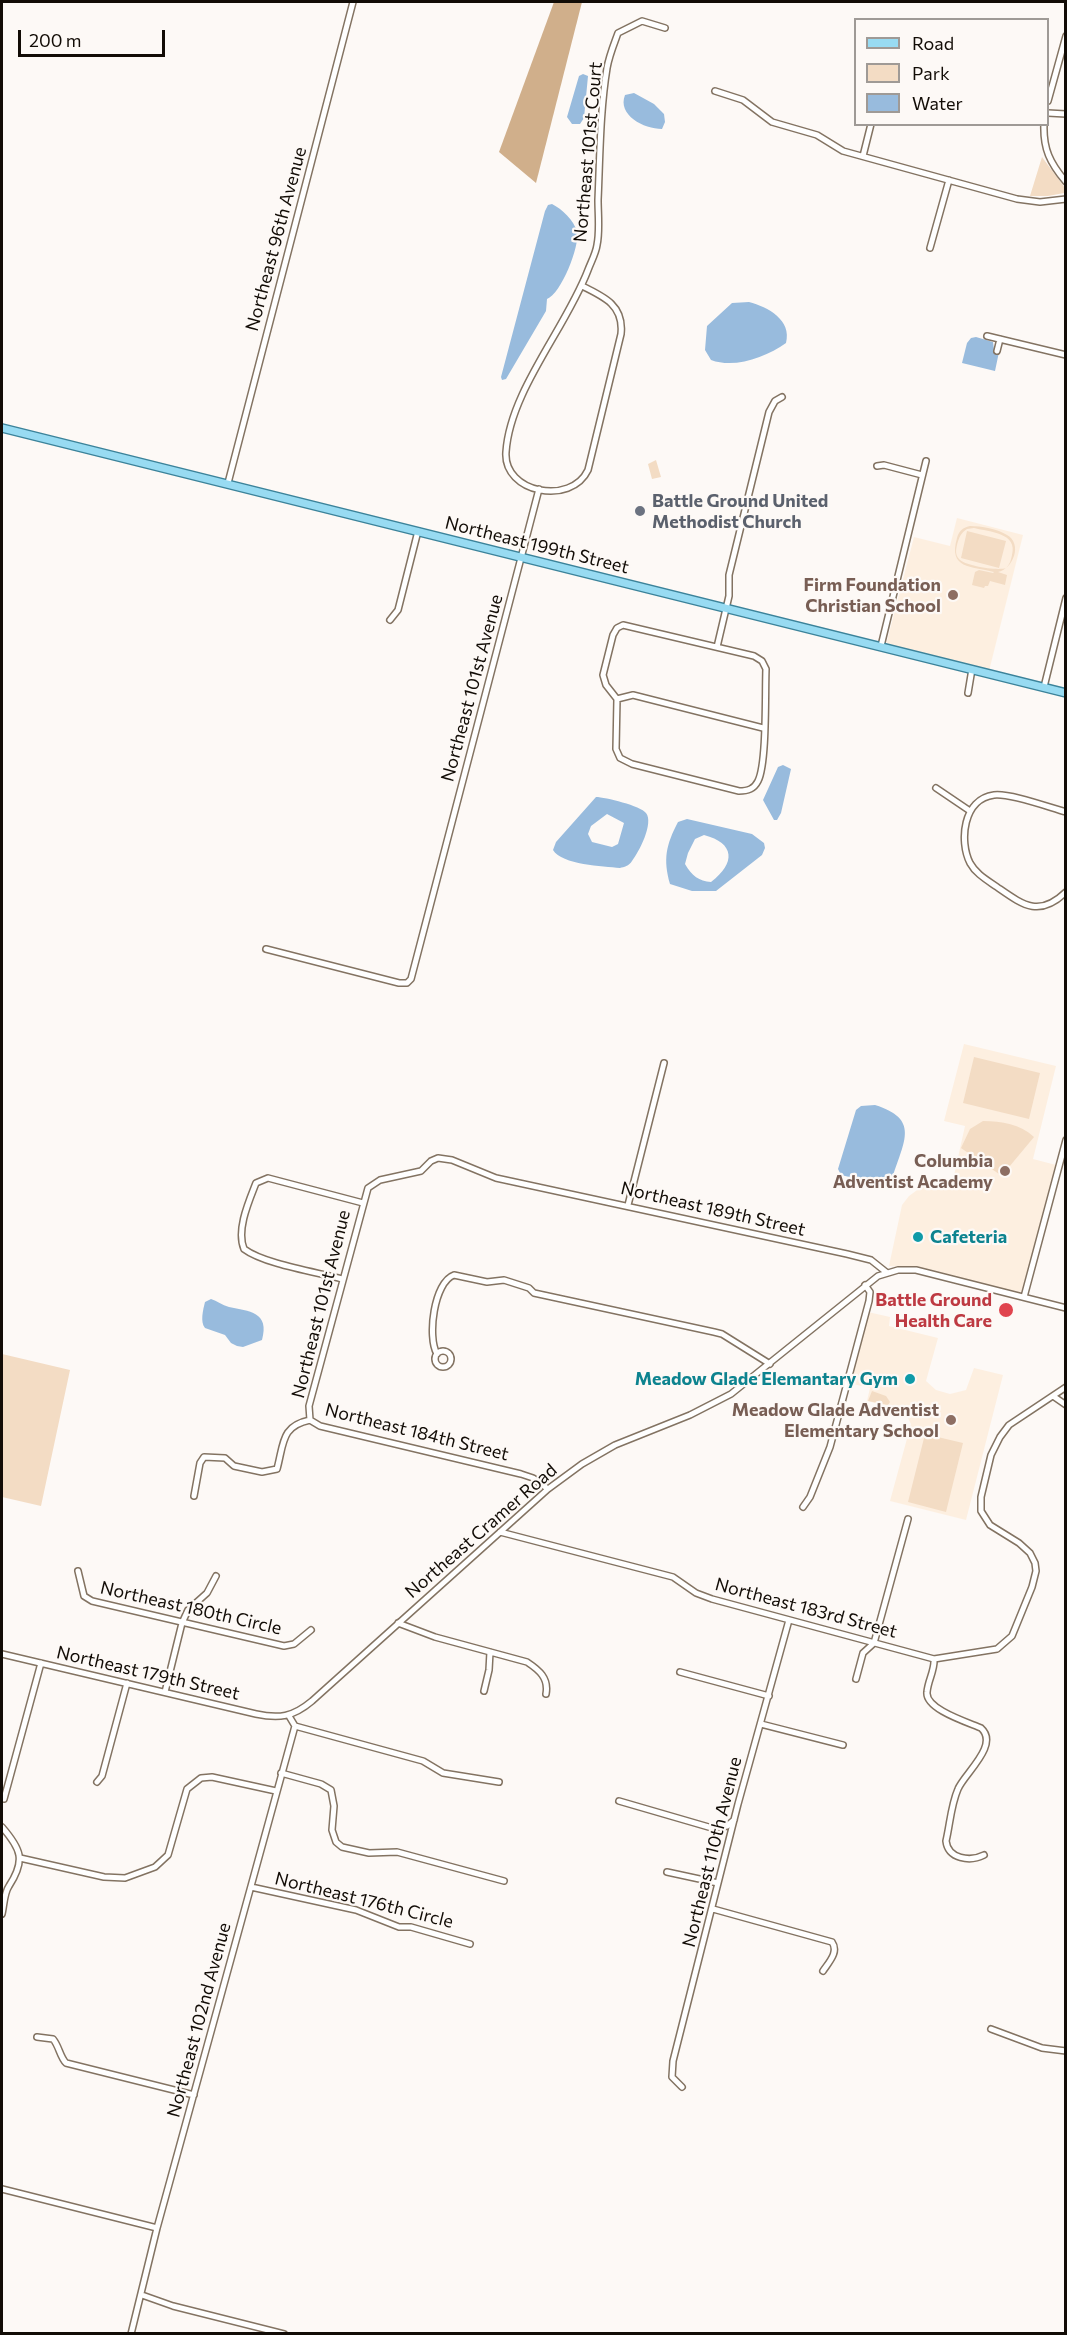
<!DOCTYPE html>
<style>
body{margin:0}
#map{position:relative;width:1067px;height:2335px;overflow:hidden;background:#fdf9f6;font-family:Commissioner,sans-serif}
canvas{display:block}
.frame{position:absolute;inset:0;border:3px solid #120c06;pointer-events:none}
.legend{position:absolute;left:854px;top:18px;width:195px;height:108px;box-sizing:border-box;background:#fdf9f6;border:2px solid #9f9a96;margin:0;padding:8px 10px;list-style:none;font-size:18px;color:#120c06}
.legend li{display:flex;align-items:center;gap:12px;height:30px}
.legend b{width:30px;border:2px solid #9f9a96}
.scale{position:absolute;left:18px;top:30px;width:147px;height:27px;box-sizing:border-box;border:3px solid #120c06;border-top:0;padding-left:8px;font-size:18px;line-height:21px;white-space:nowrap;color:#120c06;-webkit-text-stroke:4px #fdf9f6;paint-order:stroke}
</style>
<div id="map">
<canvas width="1067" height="2335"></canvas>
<div class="frame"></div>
<ul class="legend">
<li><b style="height:8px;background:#98dbf2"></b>Road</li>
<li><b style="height:16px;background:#f3dcc4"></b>Park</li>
<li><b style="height:16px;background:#98bbdd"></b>Water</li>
</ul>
<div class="scale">200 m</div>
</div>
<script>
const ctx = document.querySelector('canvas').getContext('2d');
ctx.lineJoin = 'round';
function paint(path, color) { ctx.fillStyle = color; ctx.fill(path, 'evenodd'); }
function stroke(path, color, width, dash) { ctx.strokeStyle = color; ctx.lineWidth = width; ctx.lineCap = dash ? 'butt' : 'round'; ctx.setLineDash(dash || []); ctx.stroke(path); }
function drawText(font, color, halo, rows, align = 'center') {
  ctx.font = font + ' Commissioner,sans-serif'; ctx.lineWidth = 4.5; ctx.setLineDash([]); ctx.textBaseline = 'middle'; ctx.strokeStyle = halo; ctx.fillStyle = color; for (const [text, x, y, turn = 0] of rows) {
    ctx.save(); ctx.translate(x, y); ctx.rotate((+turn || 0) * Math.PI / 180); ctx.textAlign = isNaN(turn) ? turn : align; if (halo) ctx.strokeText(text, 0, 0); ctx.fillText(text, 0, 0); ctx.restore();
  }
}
paint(new Path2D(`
 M957 518 1023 535 989 671 886 645 914 537 950 546Z
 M964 1044 1056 1066 1033 1159 1056 1165 1024 1289 1019 1293 917 1268 889 1266 902 1205 909 1196 935 1177 953 1180 965 1126 944 1121Z
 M868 1312 890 1317 889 1326 938 1338 926 1381 936 1390 950 1394 966 1390 974 1368 1003 1375 966 1520 890 1501 911 1424 904 1410 867 1401 870 1388 849 1383Z`), '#fdefe0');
paint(new Path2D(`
 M1042 157 1065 188 1064 193 1048 196H1030Z
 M656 460 661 477 652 479 648 464Z
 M970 526C981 526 998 529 1007 535 1023 544 1013 569 998 572L1007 575 1005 585 990 581 988 586H985L984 588 972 585 975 572 979 570 993 573 994 572C971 566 948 569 957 538 959 531 962 528 970 526ZM974 528C990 532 1018 533 1012 555 1011 560 1010 564 1006 568 998 571 965 566 959 559 955 554 956 550 957 545 959 537 961 533 967 529Z
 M967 531 1006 541 999 568 961 558Z
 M974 1057 1040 1073 1029 1119 963 1103Z
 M983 1121C1002 1121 1020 1124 1034 1137L1004 1173 999 1174 961 1148 970 1129Z
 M2 1354 70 1370 41 1506 2 1497Z
 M872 1391 886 1396 890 1402 888 1405 868 1401Z
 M925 1434 963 1443 946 1512 908 1502Z`), '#f3dcc4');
paint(new Path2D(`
 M554 2H582L536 183 499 152Z`), '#d0af8b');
paint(new Path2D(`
 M583 74 588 76 584 118 580 124H572L567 117 579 76Z
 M634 93 654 104 664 114 665 122 662 129C644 129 617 115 625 95Z
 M552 204C562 209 574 220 577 232 580 246 561 294 547 299L546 311 506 379 502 380 501 377 545 211 548 205Z
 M749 302C768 307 792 320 786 343 766 357 735 369 711 360L705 350 707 326 732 303Z
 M976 337 993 342 994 350 999 352 995 371 962 363 967 343 971 338Z
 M783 765 791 769 781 813 777 820H774L763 800 778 767Z
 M596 797C605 797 641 806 646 813 654 823 639 852 632 861 629 866 624 867 620 868 603 866 562 865 553 850L556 842ZM607 814 624 823 618 844 612 847 592 842 588 834 591 826Z
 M687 819 752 834 764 843 765 848 762 855 716 891H692L670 884C663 859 666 845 678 822ZM704 835C735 843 736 863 711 882 699 881 692 876 685 864L688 853 695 839Z
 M875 1105C920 1119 904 1141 893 1176L862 1180 841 1175 838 1169 856 1110 861 1106Z
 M211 1299C217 1301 222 1305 229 1307 249 1311 270 1312 262 1340L243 1347 237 1346 231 1343 225 1335 205 1328C200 1322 203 1310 205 1302Z`), '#98bbdd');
const minor = new Path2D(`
 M715 91 743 100 772 122 817 135 843 151 1017 199 1040 202 1066 199
 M1048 101 1066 36
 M1048 113 1066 114
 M1044 124C1043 149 1050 163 1066 182
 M863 156 871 124
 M930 248 949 180
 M582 286C605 297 624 306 621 334L588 470C571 506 503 493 506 452 510 391 566 328 588 270 591 262 596 253 597 245 600 231 598 214 598 200 600 156 600 111 607 68 609 56 614 44 618 33L642 21 665 28
 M987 336 1066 355
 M997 351 1000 339
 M877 466 884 465 922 475
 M228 483 353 2
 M390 620 398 610 418 531
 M623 625 754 656 762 661 766 669C765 693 767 763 758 781 754 789 748 791 739 791L632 764 620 758 616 749 617 699 606 685 603 675 613 635 617 628Z
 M881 646 926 461
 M717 647 729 596V575L769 412 775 401 782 397
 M1044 687 1066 598
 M968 693 972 669
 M617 699 633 695 763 728
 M936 788 970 811
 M1066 812C1048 807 1010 793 994 795 963 799 959 841 970 863 976 874 987 880 997 887 1023 905 1039 918 1066 892
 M266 949 399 983H407L411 979 539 489
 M628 1205 664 1063
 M342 1279C316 1272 264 1264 244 1249 236 1230 249 1201 256 1183L268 1178 363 1203
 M1024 1297 1066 1140
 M435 1359a8 8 0 1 1 16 0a8 8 0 1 1-16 0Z
 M437 1354C427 1337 434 1282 454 1275L487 1282 504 1280 529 1288 534 1293 714 1332 722 1334 770 1364
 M1053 1396 1066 1405
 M310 1420 309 1406 368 1188 380 1180 421 1171 431 1161 438 1158 452 1160 496 1178 847 1254 871 1260 886 1272
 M310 1420 320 1426 521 1474 533 1478 548 1489
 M194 1496 200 1463 204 1457 225 1458 234 1466 262 1472 277 1469C284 1443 281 1426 310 1420
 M803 1507 810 1497 830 1447 869 1301 870 1292 865 1285
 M500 1532 673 1577 696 1593 712 1599 934 1659 997 1649 1012 1636 1032 1587 1036 1571 1035 1563 1030 1553 1019 1543 990 1525 981 1511V1497L991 1455 1000 1437 1009 1425 1066 1387
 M78 1571 84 1596 92 1601 284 1646 294 1644 311 1630
 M398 1623 435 1637 527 1662C539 1670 549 1678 546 1694
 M2 1654 256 1714C279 1719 293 1717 312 1701L548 1489 582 1464 615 1445 690 1415 731 1394 878 1276 898 1270H916L1066 1308
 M934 1659C935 1670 928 1680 927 1692 925 1709 967 1722 981 1728 1000 1745 964 1774 958 1789 951 1805 950 1824 946 1841 948 1859 970 1862 984 1855
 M680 1672 769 1696
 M856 1679 863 1653 874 1643 908 1519
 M484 1691 489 1670 490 1652
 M165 1692 182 1623 188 1610 207 1593 216 1576
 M761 1724 843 1745
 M295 1726 423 1761 443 1773 499 1782
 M281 1773 321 1784 331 1790 334 1806 332 1830 336 1842 342 1847 369 1853 397 1852 504 1881
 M97 1782 102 1776 127 1683
 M4 1799 41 1663
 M619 1801 712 1828 727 1826 734 1820
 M2 1827C21 1849 26 1860 9 1886 4 1893 4 1906 2 1914
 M20 1858 104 1877 125 1878 155 1867 168 1855 187 1789 201 1778 212 1777 276 1791
 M667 1872 718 1883
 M251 1887 356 1910 399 1927H411L470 1944
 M713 1909 832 1942C839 1952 829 1962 823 1971
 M991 2029 1042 2048 1066 2051
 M37 2037 53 2039C59 2046 60 2057 66 2063L194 2095
 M682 2087 672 2077 673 2061 738 1804 789 1620
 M2 2189 157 2228
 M142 2295 173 2306 284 2334
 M131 2334 157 2228 295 1726 289 1716`);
const major = new Path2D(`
 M2 428 1066 693`);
stroke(minor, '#837362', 8);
stroke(major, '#3c839a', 10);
stroke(minor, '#fff', 5);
stroke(major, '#98dbf2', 7);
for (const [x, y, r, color] of [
 [640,511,6,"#6b7280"],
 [953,595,6,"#8d6e63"],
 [1005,1171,6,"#8d6e63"],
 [918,1237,6,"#0f9aa8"],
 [1006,1310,8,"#e0444e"],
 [910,1379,6,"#0f9aa8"],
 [951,1420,6,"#8d6e63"]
]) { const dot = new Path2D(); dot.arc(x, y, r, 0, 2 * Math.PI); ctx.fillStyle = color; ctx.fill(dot); stroke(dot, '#fdf9f6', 2); }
drawText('18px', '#120c06', '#fdf9f6', [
 ["Northeast 101st Court",588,152,-85],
 ["Northeast 96th Avenue",276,239,-75],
 ["Northeast 199th Street",537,545,14],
 ["Northeast 101st Avenue",472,688,-75],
 ["Northeast 189th Street",713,1209,13],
 ["Northeast 101st Avenue",321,1304,-76],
 ["Northeast 184th Street",417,1432,14],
 ["Northeast Cramer Road",481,1531,-41],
 ["Northeast 180th Circle",191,1608,13],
 ["Northeast 183rd Street",806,1608,15],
 ["Northeast 179th Street",148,1673,13],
 ["Northeast 110th Avenue",712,1852,-76],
 ["Northeast 176th Circle",364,1900,14],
 ["Northeast 102nd Avenue",199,2020,-75]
]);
drawText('bold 18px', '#5b616d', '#fdf9f6', [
 ["Battle Ground United",652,501],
 ["Methodist Church",652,522]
], 'left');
drawText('bold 18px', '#785e54', '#fdf9f6', [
 ["Firm Foundation",941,585],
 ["Christian School",941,606],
 ["Columbia",993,1161],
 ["Adventist Academy",993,1182],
 ["Meadow Glade Adventist",939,1410],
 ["Elementary School",939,1431]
], 'right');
drawText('bold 18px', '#0d838f', '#fdf9f6', [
 ["Cafeteria",930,1237],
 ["Meadow Glade Elemantary Gym",898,1379,"right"]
], 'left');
drawText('bold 18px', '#be3a42', '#fdf9f6', [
 ["Battle Ground",992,1300],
 ["Health Care",992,1321]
], 'right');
</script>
